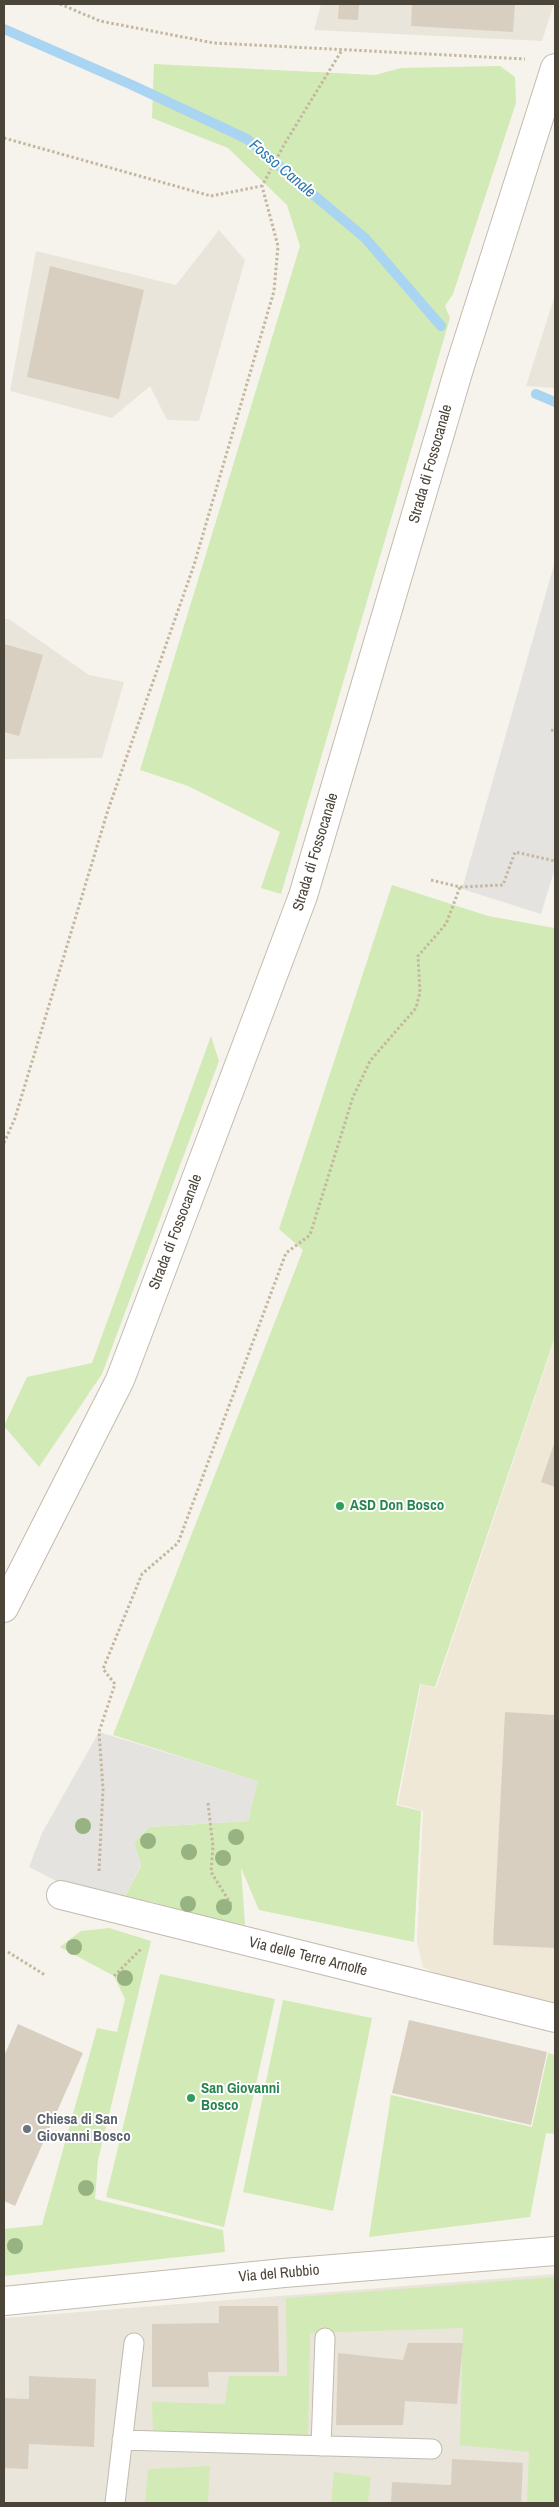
<!DOCTYPE html>
<style>
body{margin:0}
#map{position:relative;width:559px;height:2507px;overflow:hidden;background:#f6f3ec;font-family:"Archivo Narrow",sans-serif}
canvas{display:block}
.frame{position:absolute;inset:0;border:5px solid #4b4439;pointer-events:none}
</style>
<div id="map">
<canvas width="559" height="2507"></canvas>
<div class="frame"></div>
</div>
<script>
const ctx = document.querySelector('canvas').getContext('2d');
ctx.lineJoin = 'round';
function paint(path, color) { ctx.fillStyle = color; ctx.fill(path, 'evenodd'); }
function stroke(path, color, width, dash) { ctx.strokeStyle = color; ctx.lineWidth = width; ctx.lineCap = dash ? 'butt' : 'round'; ctx.setLineDash(dash || []); ctx.stroke(path); }
function drawText(font, color, halo, rows, align = 'center') {
  ctx.font = font + ' "Archivo Narrow",sans-serif'; ctx.lineWidth = 4; ctx.setLineDash([]); ctx.textBaseline = 'middle'; ctx.strokeStyle = halo; ctx.fillStyle = color; for (const [text, x, y, turn = 0] of rows) {
    ctx.save(); ctx.translate(x, y); ctx.rotate((+turn || 0) * Math.PI / 180); ctx.textAlign = isNaN(turn) ? turn : align; if (halo) ctx.strokeText(text, 0, 0); ctx.fillText(text, 0, 0); ctx.restore();
  }
}
paint(new Path2D(`
 M321 4H554L542 41 314 30Z
 M219 230 245 260 199 421 167 420 150 386 112 418 10 391 36 251 176 285Z
 M555 295V388L526 386Z
 M4 619H9L89 675 124 682 102 758 4 759Z
 M555 2274V2503H4V2318Z`), '#eae5da');
paint(new Path2D(`
 M555 1339V2005L450 1980 423 1967 417 1942 423 1811 398 1804 421 1684 436 1688Z`), '#efe8d6');
paint(new Path2D(`
 M154 64 375 75 401 68 500 66 515 77 516 103 453 294 445 306 450 318 281 894 261 888 280 832 188 786 140 770 300 246 287 205 228 148 152 118Z
 M392 885 488 916 555 928V1337L435 1687 420 1684 396 1805 421 1811 414 1942 259 1910 241 1868 245 1925 197 1917 153 1902 124 1898 141 1866 134 1843 149 1827 248 1821 257 1781 113 1735 303 1250 279 1229Z
 M211 1036 219 1061 102 1374 39 1467 4 1426 27 1377 92 1363Z
 M109 1928 151 1941 98 2160 95 2199 223 2230 225 2252 4 2276V2229L42 2225 97 2028 117 2032 125 1999 114 1976 60 1947 81 1931Z
 M160 1974 275 1999 224 2227 106 2197Z
 M283 2000 372 2018 333 2211 243 2192Z
 M548 2053 555 2055V2134L546 2133 530 2217 369 2237 391 2095 532 2127Z
 M555 2277V2503H527L529 2452 460 2445 463 2328 310 2333 308 2437 153 2432 152 2402 225 2404 229 2376H287L286 2298Z
 M210 2466 208 2503H145L148 2469Z
 M334 2472 371 2477 368 2503H331Z`), '#d2eab5');
paint(new Path2D(`
 M555 561V868L541 914 462 889Z
 M99 1732 258 1781 248 1821 149 1827 134 1843 141 1865 124 1898 66 1886 29 1867 42 1833Z`), '#e5e3e0');
stroke(new Path2D(`
 M4 29 132 85 247 139 365 238 441 326
 M536 394 555 402`), '#a9d4f2', 10);
paint(new Path2D(`
 M339 4H359L358 20 338 19Z
 M412 4H515L513 32 411 26Z
 M50 266 144 290 119 399 27 377Z
 M4 644 43 655 19 736 4 732Z
 M555 1441V1487L541 1482Z
 M505 1712 555 1715V1948L493 1945Z
 M409 2020 547 2052 531 2125 392 2093Z
 M18 2024 83 2053 15 2206 4 2201V2056Z
 M219 2306H278L279 2372H208L209 2387H152V2324L219 2323Z
 M408 2343H463L457 2404 405 2401 403 2425H336L338 2353 403 2360Z
 M29 2376 96 2379 94 2447 29 2444 28 2469 4 2468V2398L29 2399Z
 M452 2459 523 2463 521 2503H391L392 2482 451 2485Z`), '#d8cfc1');
const service = new Path2D(`
 M122 2440 432 2449
 M321 2446 325 2338
 M115 2503 134 2343`);
const minor = new Path2D(`
 M4 1608 120 1380 303 896 459 369 555 68
 M61 1895 555 2018
 M4 2301 284 2273 555 2251`);
stroke(service, '#c2bbae', 21);
stroke(minor, '#c2bbae', 30);
stroke(new Path2D(`
 M60 4 100 21 214 43 525 59
 M4 138 211 196 262 186
 M551 730 555 731
 M431 880 460 887 503 885 515 852 555 861
 M4 1143 15 1118 108 810 194 565 274 291 278 246 262 186 285 143 342 50
 M208 1803 213 1847 211 1872 231 1904
 M99 1871 103 1789 99 1732 115 1684 103 1669 142 1574 178 1543 286 1253 310 1235 353 1097 370 1061 416 1008 420 992 418 956 446 924 460 887
 M8 1952 45 1975
 M114 1976 142 1948`), '#c4b79f', 3, [2.5, 2.5]);
stroke(service, '#fff', 19);
stroke(minor, '#fff', 28);
ctx.fillStyle = '#97b381';
for (const [x, y] of [
 [83,1826],
 [236,1837],
 [148,1841],
 [189,1852],
 [223,1858],
 [188,1904],
 [224,1907],
 [74,1947],
 [125,1978],
 [86,2188],
 [15,2246]
]) { ctx.beginPath(); ctx.arc(x, y, 8, 0, 2 * Math.PI); ctx.fill(); }
for (const [x, y, r, color] of [
 [340,1506,5,"#2e9e5b"],
 [191,2098,5,"#2e9e5b"],
 [27,2129,5,"#6b7280"]
]) { const dot = new Path2D(); dot.arc(x, y, r, 0, 2 * Math.PI); ctx.fillStyle = color; ctx.fill(dot); stroke(dot, '#fff', 2); }
drawText('15px', '#4b4439', '#fff', [
 ["Strada di Fossocanale",431,464,-74],
 ["Strada di Fossocanale",316,852,-73],
 ["Strada di Fossocanale",176,1232,-69],
 ["Via delle Terre Arnolfe",308,1957,14],
 ["Via del Rubbio",279,2274,-5]
]);
drawText('bold 15px', '#27864d', '#fff', [
 ["ASD Don Bosco",350,1506],
 ["San Giovanni",201,2089],
 ["Bosco",201,2106]
], 'left');
drawText('bold 15px', '#5b616d', '#fff', [
 ["Chiesa di San",37,2120],
 ["Giovanni Bosco",37,2137]
], 'left');
drawText('italic 16px', '#2e7ab2', '#fff', [
 ["Fosso Canale",282,169,40]
]);
</script>
